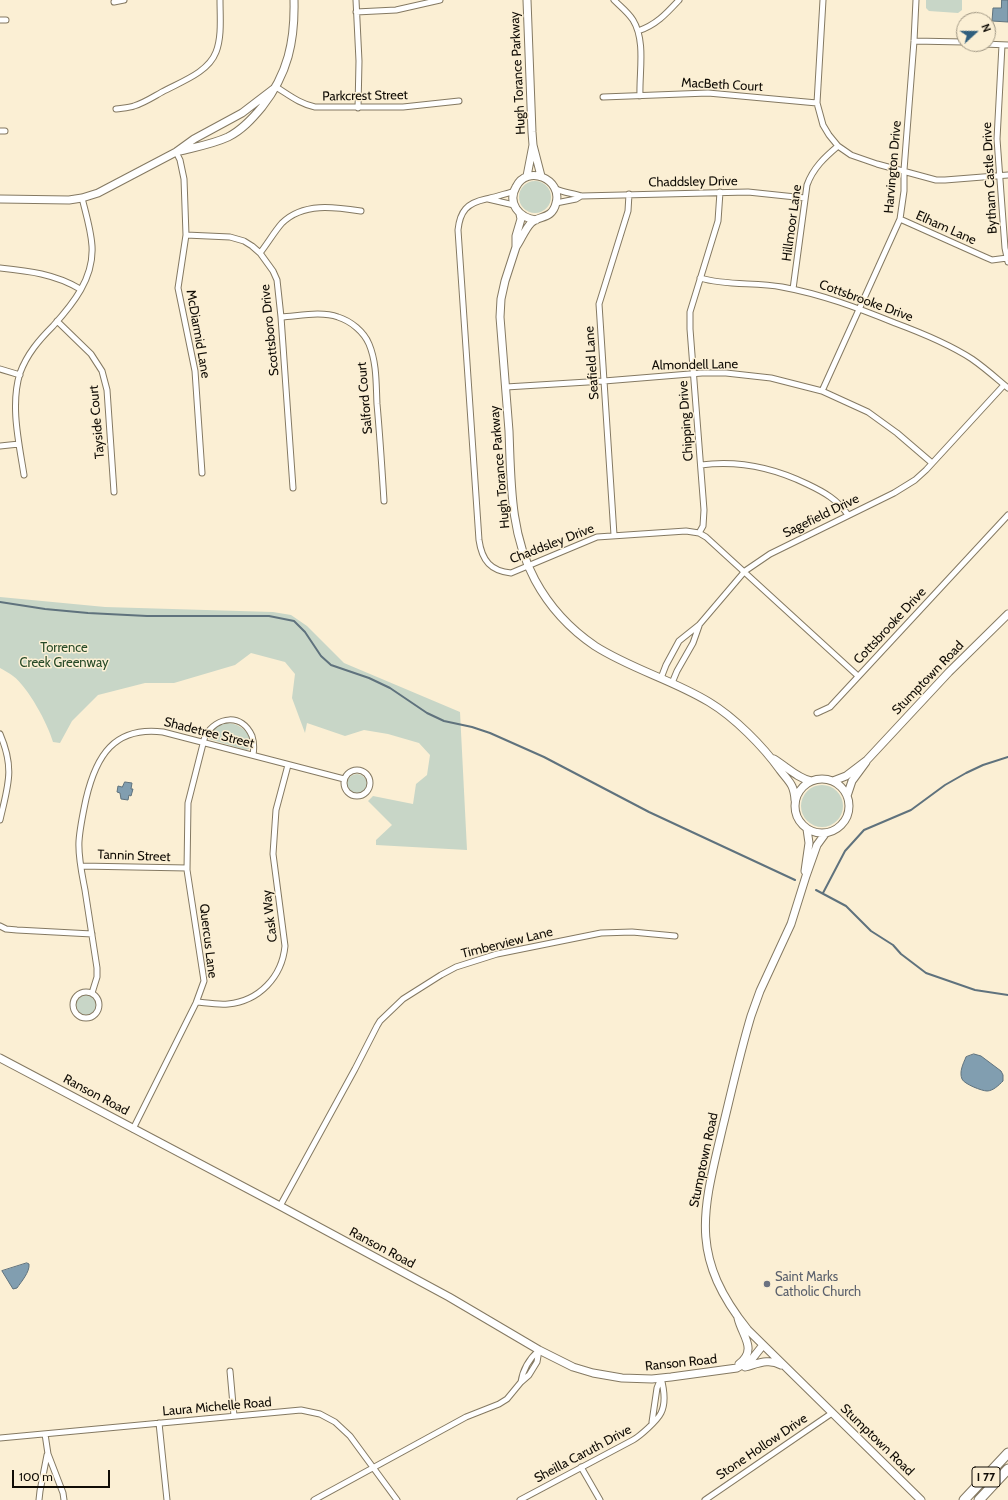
<!DOCTYPE html>
<style>
body{margin:0}
#map{position:relative;width:1008px;height:1500px;overflow:hidden;background:#fbefd4;font-family:Cabin,sans-serif}
canvas{display:block}
.north{position:absolute;left:956px;top:12px;width:40px;height:40px;box-sizing:border-box;background:#fbefd4;border:1px solid #9d9481;border-radius:50%;rotate:69deg;font-size:11px;font-weight:700;line-height:16px;text-align:center;color:#100c05}
.north::after{content:'';display:block;margin:auto;width:14px;height:18px;background:#2f5e7d;clip-path:polygon(50% 0,100% 100%,50% 72%,0 100%)}
.scale{position:absolute;left:12px;top:1470px;width:98px;height:18px;box-sizing:border-box;border:2px solid #100c05;border-top:0;padding-left:5px;font-size:12px;line-height:14px;white-space:nowrap;color:#100c05;-webkit-text-stroke:3px #fbefd4;paint-order:stroke}
</style>
<div id="map">
<canvas width="1008" height="1500"></canvas>
<div class="north">N</div>
<div class="scale">100 m</div>
</div>
<script>
const ctx = document.querySelector('canvas').getContext('2d');
ctx.lineJoin = 'round';
function paint(path, color) { ctx.fillStyle = color; ctx.fill(path, 'evenodd'); }
function stroke(path, color, width, dash) { ctx.strokeStyle = color; ctx.lineWidth = width; ctx.lineCap = dash ? 'butt' : 'round'; ctx.setLineDash(dash || []); ctx.stroke(path); }
function drawText(font, color, halo, rows, align = 'center') {
  ctx.font = font + ' Cabin,sans-serif'; ctx.lineWidth = 3; ctx.setLineDash([]); ctx.textBaseline = 'middle'; ctx.strokeStyle = halo; ctx.fillStyle = color; for (const [text, x, y, turn = 0] of rows) {
    ctx.save(); ctx.translate(x, y); ctx.rotate((+turn || 0) * Math.PI / 180); ctx.textAlign = isNaN(turn) ? turn : align; if (halo) ctx.strokeText(text, 0, 0); ctx.fillText(text, 0, 0); ctx.restore();
  }
}
paint(new Path2D(`
 M926 0H962V10L958 13 929 11 926 8Z
 M519 197a16 16 0 1 1 32 0a16 16 0 1 1-32 0Z
 M0 597 105 607 273 612 291 615 307 626 344 663 460 712 467 850 376 845V840L392 825 368 801 373 796 413 804 416 784 427 775 430 755 419 743 388 734 364 730 345 736 307 723 305 733 292 698 295 674 285 662 251 653 235 665 174 683H145L98 695 72 721 60 743 53 742C48 724 28 687 13 676 9 673 4 670 0 668Z
 M227 723C240 723 255 735 249 749L246 750 209 739C209 730 218 725 227 723Z
 M347 784a10 10 0 1 1 20 0a10 10 0 1 1-20 0Z
 M801 806a21 21 0 1 1 42 0a21 21 0 1 1-42 0Z
 M76 1005a10 10 0 1 1 20 0a10 10 0 1 1-20 0Z`), '#c8d6c7');
const water = new Path2D(`
 M1002 0H1008V22L992 21 993 8H1001Z
 M125 782 132 783 131 789H133L131 796 129 795 128 800 121 799 120 793 117 792 118 786 122 787Z
 M974 1054 981 1056 1001 1071 1003 1075V1081C999 1085 993 1091 987 1091 982 1091 964 1084 962 1079 959 1072 963 1064 966 1057Z
 M27 1263 29 1264C30 1272 21 1282 17 1288L13 1289 2 1271Z`);
paint(water, '#819eb0');
stroke(water, '#5f727d', 1);
stroke(new Path2D(`
 M0 602 45 609 88 613 147 616H269L294 621 305 632 321 656 331 665 369 678 390 688 427 713 444 721 472 727 490 733 544 757 649 812 795 880
 M816 890 846 906 871 931 893 945 901 954 926 973 975 990 1008 995
 M823 893 845 851 864 830 911 810 945 785 966 773 983 765 1008 757`), '#5f727d', 2);
const street = new Path2D(`
 M356 0 359 61 358 108
 M614 0C620 6 628 12 633 20 646 41 639 73 640 96
 M823 0 817 103 823 125 829 135 838 146 851 155 877 164 936 180H945L1008 175
 M114 2 124 0
 M356 12 396 10 440 0
 M0 20H6
 M638 31C656 25 666 14 679 0
 M914 41 964 42
 M984 44 1008 45
 M1002 45 997 139 1005 248 1008 262
 M276 87C289 95 300 104 315 107H403L459 101
 M603 97 708 93 817 103
 M116 109C122 108 129 108 134 106 144 103 153 97 162 92 180 82 208 73 216 52 222 37 220 17 220 0
 M0 131H5
 M176 152 180 160 184 179 186 235 178 288 195 371 202 473
 M556 189C564 193 573 193 581 196L748 192 805 198
 M513 192C504 194 495 197 486 199 467 203 460 211 458 230L479 540C482 561 491 571 511 573L597 537 686 531 699 533 706 537 858 676
 M488 199 514 205
 M556 203 576 199 581 196
 M900 219 985 257 992 260 1007 258
 M186 235 230 237 244 241 252 246 260 253 273 271 277 280 281 317 293 488
 M260 253C268 243 274 232 282 223 303 202 335 207 361 211
 M0 268C29 271 55 274 80 289
 M700 278C727 286 755 282 782 287 821 294 858 308 895 323 922 333 949 344 972 359 985 368 996 378 1008 388
 M793 289 807 185C813 168 825 157 838 146
 M281 317C299 316 321 311 338 317 351 321 364 332 369 344 377 363 376 385 377 404 380 437 382 469 384 501
 M57 321 91 354 102 371 107 390 114 492
 M0 369 20 375
 M506 387 604 381 702 373H726L771 378 822 391 868 412 897 433 932 463
 M822 391 900 219 904 191V170L914 41 916 0
 M0 446 19 444
 M701 465C738 460 774 468 807 484 824 492 838 500 848 515
 M24 475C19 443 10 405 20 373 27 354 39 340 53 326 73 304 94 278 92 246 91 230 86 214 82 198
 M699 533 703 526 704 510 690 329V312L718 221 720 192
 M614 535 599 304 628 211 629 194
 M661 678 666 665 679 641 699 625 745 571 770 554 894 493 915 480 926 470 1004 385
 M672 683 677 671 693 643 699 626
 M817 713 830 707 1008 515
 M0 734C15 769 8 785 0 820
 M344 783a13 13 0 1 1 26 0a13 13 0 1 1-26 0Z
 M81 866 187 868
 M0 926 6 929 17 930 92 934
 M73 1005a13 13 0 1 1 26 0a13 13 0 1 1-26 0Z
 M92 993 97 977V968C93 942 89 916 85 890 82 874 78 857 79 841 80 827 83 813 86 799 96 756 114 726 163 732L344 779
 M197 1002C207 1003 218 1005 228 1004 259 1001 282 977 285 946L273 854 276 810 288 765
 M133 1129 196 1003 204 981 187 870 188 803 205 736C217 716 242 713 252 736 254 742 254 749 253 755
 M280 1206 355 1069 377 1026 380 1021 403 999 441 975 456 967 497 954 601 933 632 932 675 936
 M230 1371 234 1416
 M521 1382C523 1368 529 1359 539 1350
 M652 1422 657 1388 661 1378
 M159 1423 167 1500
 M45 1434 48 1454 63 1493 64 1500
 M0 1438 301 1410 320 1414 335 1422 350 1436 397 1500
 M581 1467 600 1500
 M39 1500 40 1491 47 1455
 M314 1500 466 1417 499 1404 507 1399 521 1382 529 1375 537 1362 539 1350
 M520 1500 633 1440C640 1436 657 1421 661 1413 666 1403 664 1389 661 1378
 M705 1500 832 1413`);
const secondary = new Path2D(`
 M527 0 532 132 533 145 541 176
 M180 151C196 147 213 144 228 137 242 130 252 119 262 107 288 74 295 41 294 0
 M527 176 533 145
 M0 199 69 200 82 198 98 193 176 152 194 139 242 113 276 87
 M520 214 521 219 516 236V247L505 281 501 299 500 317C503 355 506 393 509 431 511 482 510 534 535 580 549 606 570 629 595 646 631 669 673 680 709 702 734 717 763 746 780 770 789 782 794 784 795 800
 M516 247C521 240 525 229 531 223 539 215 552 220 556 203 563 179 527 164 516 187 507 203 519 218 536 220
 M774 759C787 767 797 778 811 781
 M795 806a27 27 0 1 1 54 0a27 27 0 1 1-54 0Z
 M833 781 846 776 867 760 949 672 1008 614
 M847 796 852 781 866 762
 M825 834 817 845 806 876 791 924 760 991 751 1016C740 1053 732 1089 723 1126 703 1211 688 1255 748 1330L921 1500
 M805 871 809 843 807 829
 M0 1058 280 1206 449 1297 539 1350 573 1367 593 1373 622 1378 652 1379 671 1377 737 1368 752 1359 763 1345
 M738 1318C742 1336 758 1349 739 1364
 M745 1367C757 1364 769 1358 781 1365`);
const highway = new Path2D(`
 M964 1500 1008 1453
 M979 1500 1008 1469`);
stroke(street, '#847962', 7);
stroke(secondary, '#847962', 9);
stroke(highway, '#847962', 11);
stroke(street, '#fff', 5);
stroke(secondary, '#fff', 7);
stroke(highway, '#fff', 9);
for (const [x, y, r, color] of [
 [767,1284,4,"#6b7280"]
]) { const dot = new Path2D(); dot.arc(x, y, r, 0, 2 * Math.PI); ctx.fillStyle = color; ctx.fill(dot); stroke(dot, '#fbefd4', 1.5); }
for (const [x, y, w] of [
 [986,1477,28]
]) { const box = new Path2D(); box.roundRect(x - w / 2, y - 10, w, 20, 3); ctx.fillStyle = '#fbefd4'; ctx.fill(box); stroke(box, '#100c05', 1); }
drawText('bold 12px', '#100c05', null, [
 ["I 77",986,1477]
]);
drawText('13px', '#100c05', '#fbefd4', [
 ["Hugh Torance Parkway",518,73,-93],
 ["MacBeth Court",722,85,3],
 ["Parkcrest Street",365,96,-1],
 ["Harvington Drive",893,167,-85],
 ["Bytham Castle Drive",990,178,-93],
 ["Chaddsley Drive",693,182,-1],
 ["Hillmoor Lane",792,223,-82],
 ["Elham Lane",946,228,24],
 ["Cottsbrooke Drive",866,301,20],
 ["Scottsboro Drive",270,330,-96],
 ["McDiarmid Lane",198,334,80],
 ["Seafield Lane",592,363,-94],
 ["Almondell Lane",695,365,-1],
 ["Salford Court",365,398,-95],
 ["Chipping Drive",686,421,-94],
 ["Tayside Court",97,422,-95],
 ["Hugh Torance Parkway",500,467,-95],
 ["Sagefield Drive",821,516,-26],
 ["Chaddsley Drive",552,544,-21],
 ["Cottsbrooke Drive",890,626,-47],
 ["Stumptown Road",928,678,-46],
 ["Shadetree Street",209,733,14],
 ["Tannin Street",134,856,2],
 ["Cask Way",270,916,-97],
 ["Quercus Lane",208,941,83],
 ["Timberview Lane",507,943,-14],
 ["Ranson Road",96,1095,28],
 ["Stumptown Road",704,1160,-78],
 ["Ranson Road",382,1248,28],
 ["Ranson Road",681,1363,-6],
 ["Laura Michelle Road",217,1407,-5],
 ["Stumptown Road",877,1440,44],
 ["Stone Hollow Drive",762,1447,-34],
 ["Sheilla Caruth Drive",583,1454,-28]
]);
drawText('13px', '#274a27', '#fbefd4', [
 ["Torrence",64,648],
 ["Creek Greenway",64,663]
]);
drawText('13px', '#5b616d', '#fbefd4', [
 ["Saint Marks",775,1277],
 ["Catholic Church",775,1292]
], 'left');
</script>
